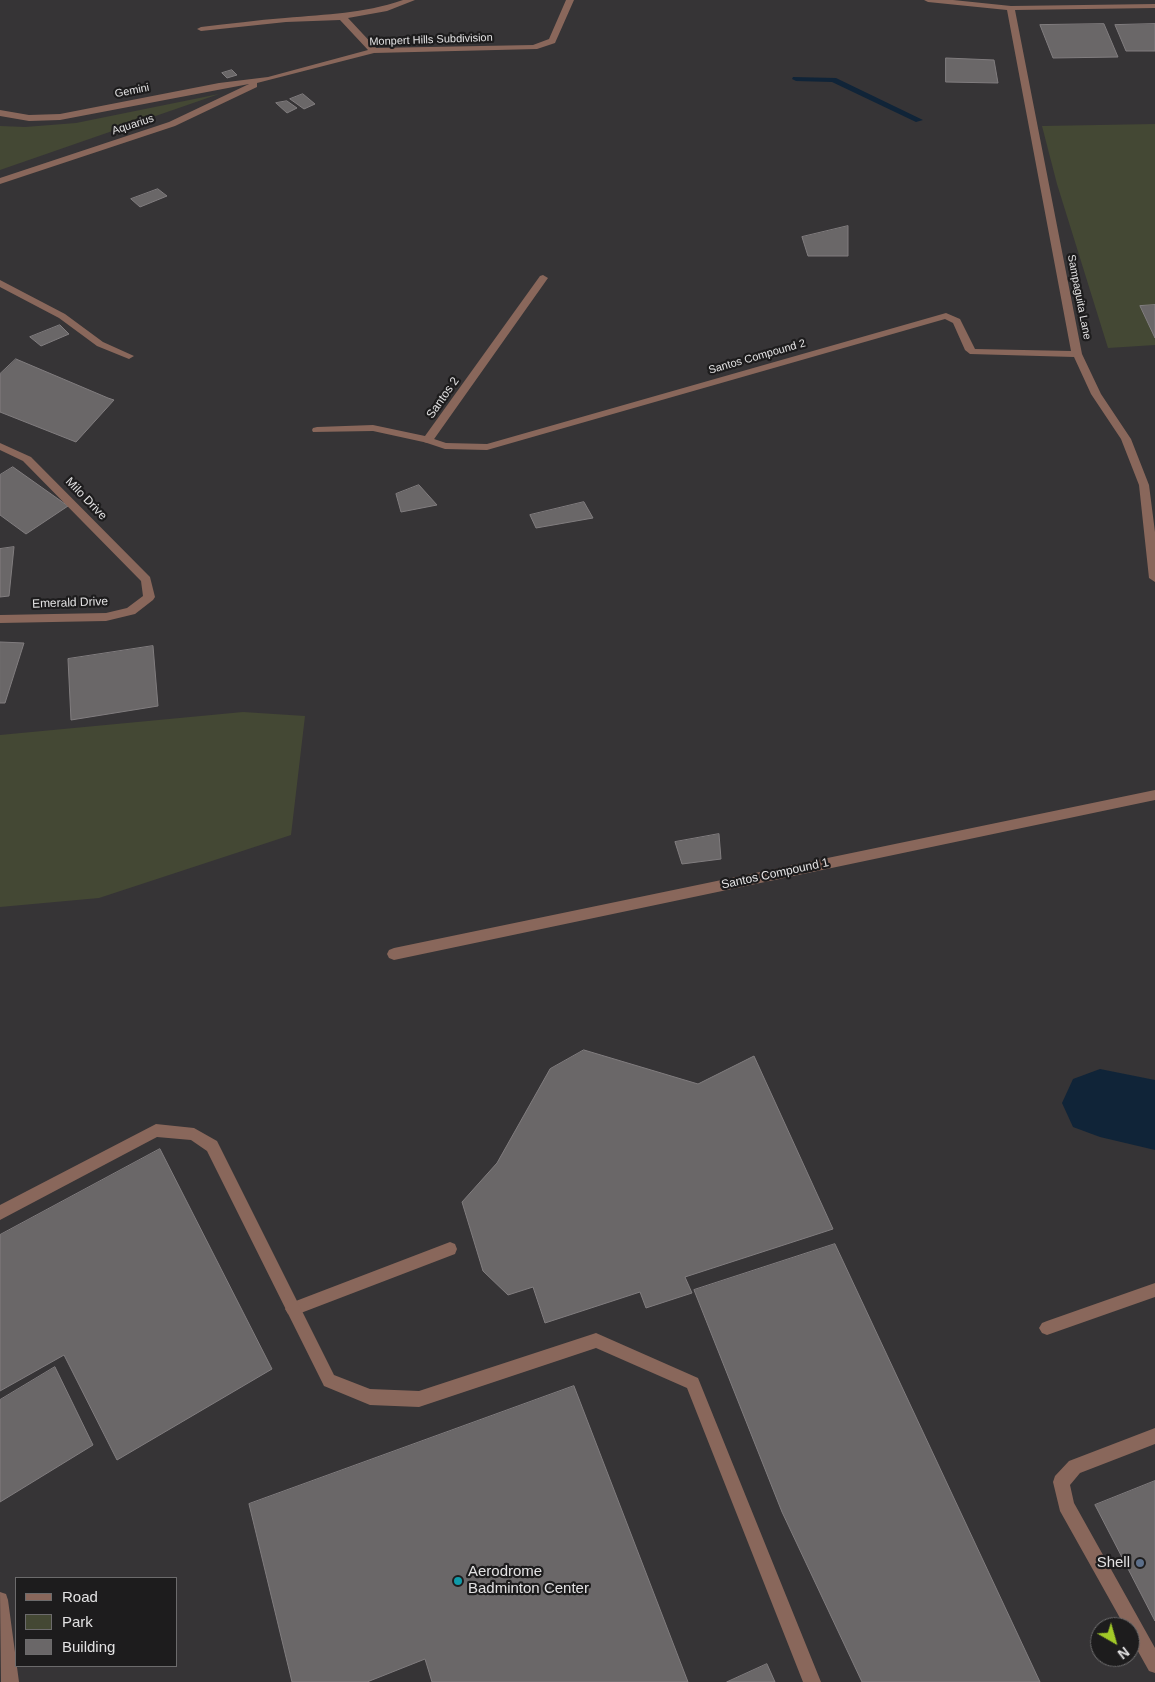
<!DOCTYPE html>
<style>
body{margin:0}
#map{position:relative;width:1155px;height:1682px;overflow:hidden;background:#363436;font-family:Arial,sans-serif}
canvas{display:block}
.legend{position:absolute;left:15px;top:1577px;width:162px;height:90px;box-sizing:border-box;background:#1d1c1d;border:1px solid #6c6b6c;margin:0;padding:6px 9px;list-style:none;font-size:15px;color:#e3e2e3}
.legend li{display:flex;align-items:center;gap:10px;height:25px}
.legend b{width:25px;border:1px solid #6c6b6c}
.north{position:absolute;left:1090px;top:1617px;width:50px;height:50px;box-sizing:border-box;background:#1d1c1d;border:1px solid #6c6b6c;border-radius:50%;rotate:142deg;font-size:14px;font-weight:700;line-height:20px;text-align:center;color:#e3e2e3}
.north::after{content:'';display:block;margin:auto;width:18px;height:22px;background:#a2c928;clip-path:polygon(50% 0,100% 100%,50% 72%,0 100%)}
</style>
<div id="map">
<canvas width="1155" height="1682"></canvas>
<ul class="legend">
<li><b style="height:6px;background:#89675b"></b>Road</li>
<li><b style="height:14px;background:#444834"></b>Park</li>
<li><b style="height:14px;background:#6a6768"></b>Building</li>
</ul>
<div class="north">N</div>
</div>
<script>
const ctx = document.querySelector('canvas').getContext('2d');
ctx.lineJoin = 'round';
function paint(path, color) { ctx.fillStyle = color; ctx.fill(path, 'evenodd'); }
function stroke(path, color, width, dash) { ctx.strokeStyle = color; ctx.lineWidth = width; ctx.lineCap = dash ? 'butt' : 'round'; ctx.setLineDash(dash || []); ctx.stroke(path); }
function drawText(font, color, halo, rows, align = 'center') {
  ctx.font = font + ' Arial,sans-serif'; ctx.lineWidth = 4.5; ctx.setLineDash([]); ctx.textBaseline = 'middle'; ctx.strokeStyle = halo; ctx.fillStyle = color; for (const [text, x, y, turn = 0] of rows) {
    ctx.save(); ctx.translate(x, y); ctx.rotate((+turn || 0) * Math.PI / 180); ctx.textAlign = isNaN(turn) ? turn : align; if (halo) ctx.strokeText(text, 0, 0); ctx.fillText(text, 0, 0); ctx.restore();
  }
}
paint(new Path2D(`
 M219 94 0 170V126L25 127 76 123Z
 M1155 124V345L1108 348 1057 184 1042 126Z
 M243 712 305 716 291 835 99 898 0 907V735Z`), '#444834');
paint(new Path2D(`
 M793 77 836 78 923 120 916 122 832 82 796 81 792 79Z`), '#102438');
paint(new Path2D(`
 M1100 1069 1155 1080V1150L1100 1137 1073 1127 1062 1103 1073 1079Z`), '#102438');
const building = new Path2D(`
 M1104 24 1118 57 1053 58 1040 25Z
 M1155 24V51H1126L1115 25Z
 M946 58 994 60 998 83 946 82Z
 M232 70 237 75 227 78 222 73Z
 M303 94 315 104 304 109 290 99Z
 M287 101 297 108 287 113 276 103Z
 M158 189 167 196 140 207 131 199Z
 M848 226V256H808L802 237Z
 M1155 305V338L1140 306Z
 M60 325 69 334 41 346 30 337Z
 M16 359 108 398 114 400 76 442 0 412V374Z
 M13 467 68 506 26 534 0 515V475Z
 M419 485 437 505 401 512 396 494Z
 M584 502 593 518 536 528 530 515Z
 M14 547 9 596 0 597V549Z
 M0 642 24 643 5 703H0Z
 M153 646 158 706 71 720 68 659Z
 M719 834 721 859 682 864 675 842Z
 M584 1050 698 1084 754 1056 833 1229 685 1277 692 1293 646 1308 640 1292 545 1323 533 1287 508 1295 483 1271 462 1202 497 1163 550 1069Z
 M160 1149 272 1369 117 1460 64 1355 0 1391V1235Z
 M835 1244 1040 1682H862L782 1512 694 1290Z
 M55 1367 93 1445 0 1502V1400Z
 M574 1386 688 1682H432L425 1659 367 1682H292L249 1504Z
 M1155 1481V1621L1095 1505Z
 M767 1664 775 1682H727Z`);
paint(building, '#6a6768');
stroke(building, '#817d7f', 1);
paint(new Path2D(`
 M450 1242 455 1244 457 1249 455 1254 293 1316 288 1314 285 1309 288 1304Z
 M1155 1283V1297L1047 1335 1042 1333 1039 1328 1042 1323 1047 1321Z
 M1155 1428V1444L1080 1473 1070 1485 1074 1503 1155 1648V1673L1149 1671 1130 1637V1627H1125L1060 1511 1053 1482 1055 1476 1069 1461Z
 M0 1592 6 1594 8 1600 19 1682H1Z`), '#89675b');
paint(new Path2D(`
 M543 275 548 278 432 442 428 443 373 431 313 432 312 430 313 428 317 427 373 425 425 436 540 276Z`), '#89675b');
paint(new Path2D(`
 M403 0H415L387 11 348 18 376 48 533 45 549 39 566 0H574L555 43 537 49 374 53 257 83V87L175 126 0 184V178L169 122 249 84 60 120 29 121 0 116V110L29 115 60 114 219 83 268 77 368 50 340 20 286 22 201 31 197 29 201 27C229 24 257 20 285 18 329 14 361 14 403 0Z
 M924 0H953L1011 6 1155 4V8L1015 10 1082 354 1101 394 1131 439 1149 485 1155 532V582L1149 578 1139 485 1121 439 1091 394 1074 357 970 354 965 350 953 323 945 319 487 450 445 449 424 442 423 440 424 438 428 437 446 443 487 444 946 313 960 319 975 349 1071 351 1007 10 928 2Z
 M0 280 65 314 103 342 134 356 129 359 97 346 59 318 0 287Z
 M0 443 31 457 150 577 155 597 153 600 135 614 106 621 0 623V615L106 613 127 608 143 596 141 581 23 461 0 450Z
 M1155 790V800L394 960 389 958 387 954 389 950 394 948Z
 M156 1124 194 1128 217 1141 334 1375 370 1389 419 1391 596 1333 698 1378 821 1682H803L687 1388 596 1348 419 1407 370 1405 324 1386 207 1151 191 1140 157 1137 0 1220V1205Z`), '#89675b');
for (const [x, y, r, color] of [
 [1140,1563,5,"#5c6f8a"],
 [458,1581,5,"#0f9aa8"]
]) { const dot = new Path2D(); dot.arc(x, y, r, 0, 2 * Math.PI); ctx.fillStyle = color; ctx.fill(dot); stroke(dot, '#1d1c1d', 2); }
drawText('11px', '#e3e2e3', '#1d1c1d', [
 ["Monpert Hills Subdivision",431,40,-2],
 ["Gemini",132,91,-11],
 ["Aquarius",133,125,-18],
 ["Sampaguita Lane",1079,297,79],
 ["Santos Compound 2",757,357,-16]
]);
drawText('12px', '#e3e2e3', '#1d1c1d', [
 ["Santos 2",443,398,-55],
 ["Milo Drive",86,499,46],
 ["Emerald Drive",70,603,-2],
 ["Santos Compound 1",775,874,-12]
]);
drawText('15px', '#e3e2e3', '#1d1c1d', [
 ["Shell",1130,1563],
 ["Aerodrome",468,1572,"left"],
 ["Badminton Center",468,1589,"left"]
], 'right');
</script>
